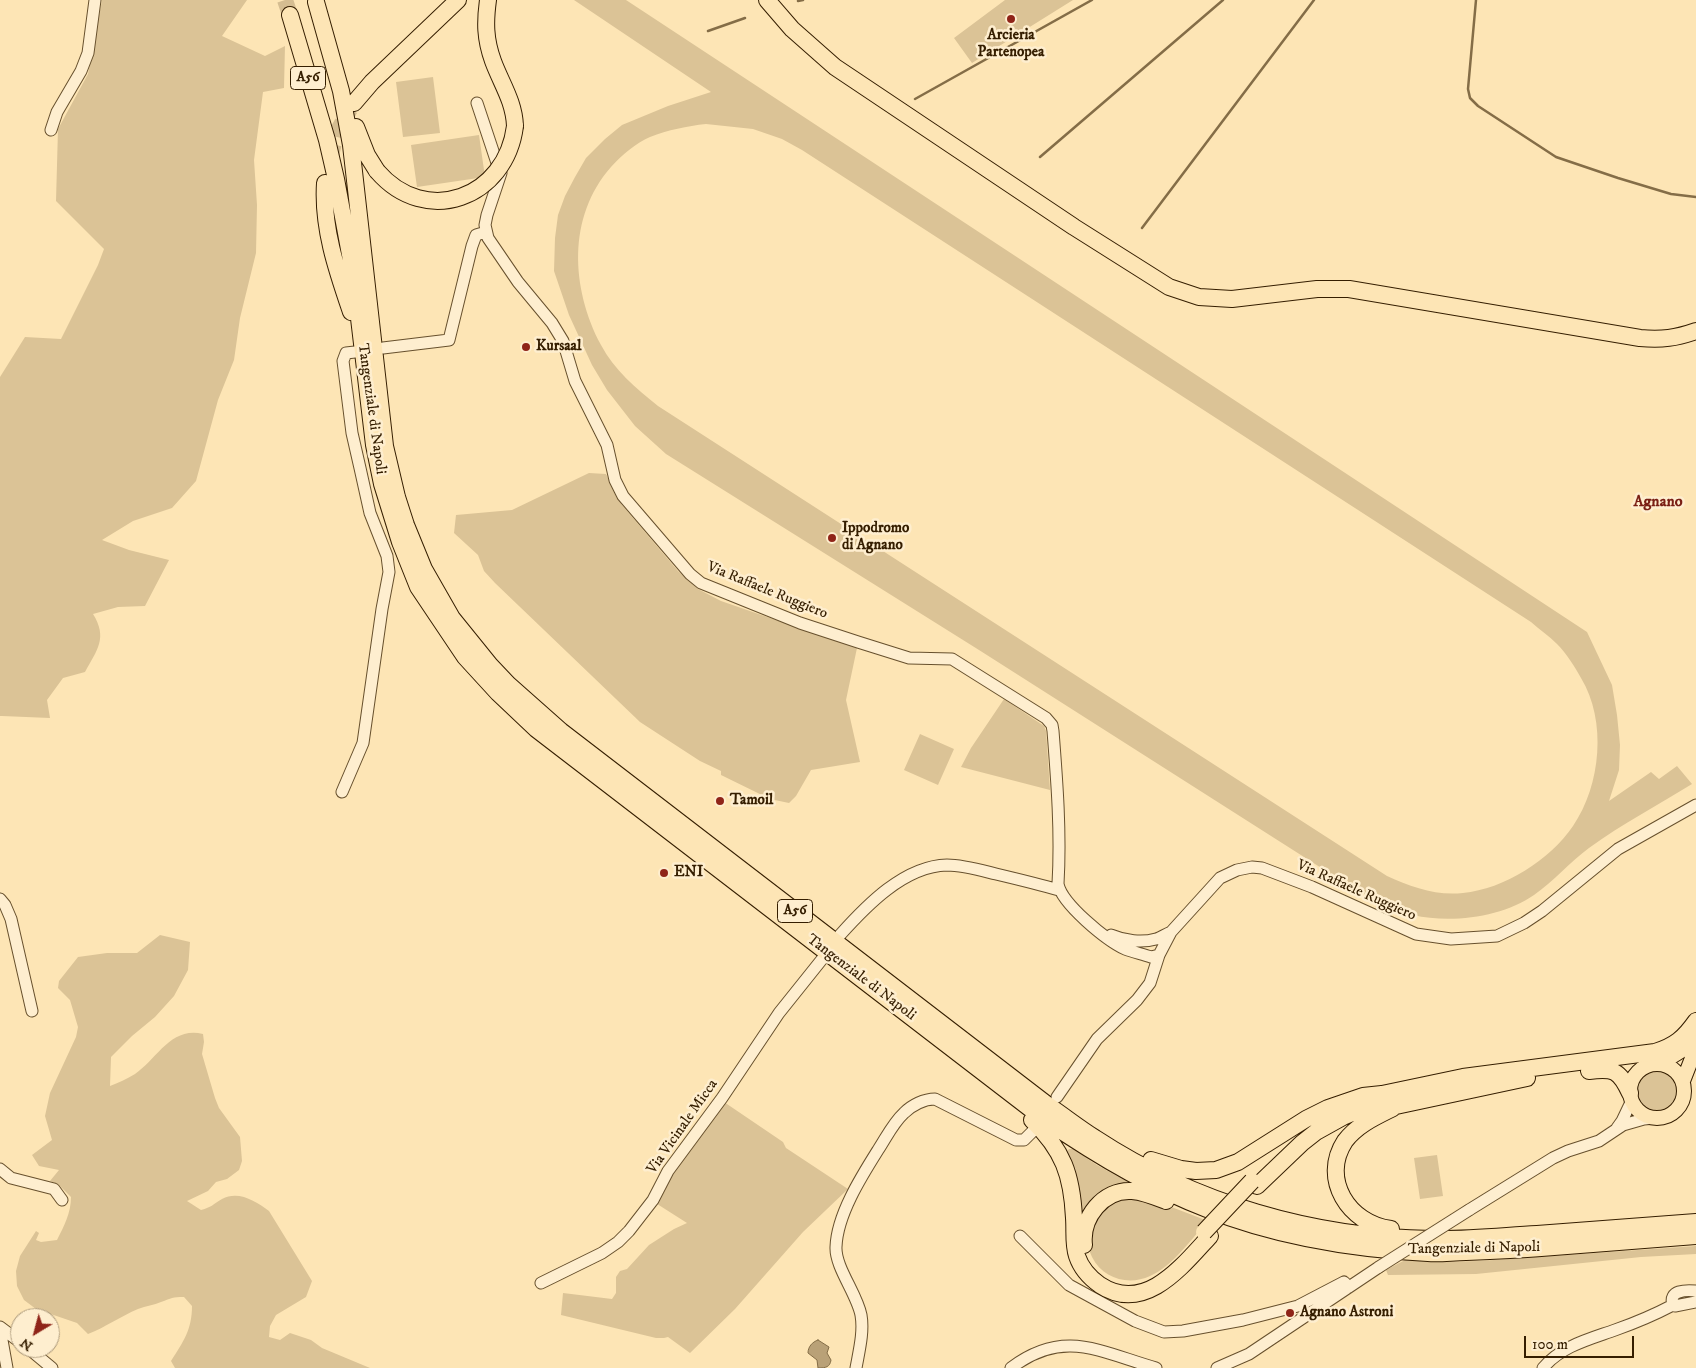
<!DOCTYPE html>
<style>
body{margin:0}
#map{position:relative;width:1696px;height:1368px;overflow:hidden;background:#fde5b5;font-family:"IM FELL DW Pica",serif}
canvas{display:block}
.north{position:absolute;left:10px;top:1308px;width:50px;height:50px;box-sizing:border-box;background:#feeecf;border:1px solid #ae9b7c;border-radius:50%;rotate:217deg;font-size:14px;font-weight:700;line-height:20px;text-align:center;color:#351e00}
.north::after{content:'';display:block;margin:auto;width:18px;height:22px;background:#8f2418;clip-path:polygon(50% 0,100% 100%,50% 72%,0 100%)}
.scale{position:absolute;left:1524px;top:1336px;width:110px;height:22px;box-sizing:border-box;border:2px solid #351e00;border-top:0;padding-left:6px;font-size:15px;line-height:18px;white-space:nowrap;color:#351e00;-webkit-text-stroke:4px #feeecf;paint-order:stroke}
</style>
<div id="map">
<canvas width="1696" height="1368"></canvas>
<div class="north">N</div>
<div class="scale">100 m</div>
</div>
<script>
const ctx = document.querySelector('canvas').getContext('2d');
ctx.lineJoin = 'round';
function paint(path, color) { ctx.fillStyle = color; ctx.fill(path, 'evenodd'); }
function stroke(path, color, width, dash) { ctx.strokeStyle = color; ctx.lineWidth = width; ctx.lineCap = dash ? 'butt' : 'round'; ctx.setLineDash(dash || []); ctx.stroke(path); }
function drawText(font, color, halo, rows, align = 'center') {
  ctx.font = font + ' "IM FELL DW Pica",serif'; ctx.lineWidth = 5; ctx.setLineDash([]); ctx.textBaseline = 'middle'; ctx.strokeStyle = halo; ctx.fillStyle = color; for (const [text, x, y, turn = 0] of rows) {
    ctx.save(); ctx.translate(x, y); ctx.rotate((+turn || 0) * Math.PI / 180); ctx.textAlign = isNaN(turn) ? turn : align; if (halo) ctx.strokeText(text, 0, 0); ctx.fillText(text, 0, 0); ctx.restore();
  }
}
paint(new Path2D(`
 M102 0H247L222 36 265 56 285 46 284 88 263 92 254 160 257 205 256 253 240 318 234 360 218 400 196 481 172 508 133 521 102 540 129 550 169 560 145 606 118 607 93 614C108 638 97 650 85 672L63 678 47 700 50 718 2 716H0V377L25 337 61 339 98 265 104 249 56 201 58 129 88 74Z
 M574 0H626L1587 632 1612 685 1617 715 1620 745 1619 770 1609 801 1651 772 1659 779 1677 766 1692 784C1658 805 1622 824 1589 848 1570 862 1554 881 1534 895 1503 917 1451 924 1413 915 1390 910 1369 897 1348 885L979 650 666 454 635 426 607 390 592 365 569 315 554 271 555 238 558 215 565 196 575 177 586 158 605 139 622 125 668 106 711 92ZM706 124 753 129 782 139 802 150 1531 622C1540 630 1549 636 1557 644 1566 653 1575 667 1581 678 1607 721 1601 785 1573 826 1550 860 1504 889 1463 893 1436 896 1411 887 1387 876L658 406C636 388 614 370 601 345 571 288 567 217 611 167 622 155 636 143 650 137 668 130 687 126 706 124Z
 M1005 0H1073L972 63 954 38Z
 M433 77 440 133 403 137 396 82Z
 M479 135 485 177 417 187 411 145Z
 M589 473 606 474 622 505 678 571 698 589 721 601 857 648 846 700 860 762 811 770 796 796 789 803 770 799 721 775V771L700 761 640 722 495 583 484 571 478 555 454 533 456 515 512 510Z
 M1004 699 1044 726 1046 731 1050 790 961 767 971 748Z
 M920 734 954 749 938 785 904 770Z
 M160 935 190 942 188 970 174 996 155 1017 132 1036 111 1057 110 1086C118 1083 127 1079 135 1074 157 1059 171 1026 203 1034L204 1042 202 1054 215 1098 219 1108 240 1137 242 1161 239 1170 227 1179 216 1182 208 1191 187 1201 201 1210C212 1207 212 1205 222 1199 238 1190 256 1201 269 1211L312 1281 306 1297 276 1315 270 1326 269 1337 280 1340 290 1333 311 1340 322 1348 370 1368H175L171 1361C183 1342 192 1330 192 1306L184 1297C172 1297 172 1298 161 1302 154 1305 146 1306 138 1309 121 1316 106 1327 88 1334L77 1323 36 1309 24 1300 17 1286 16 1271 20 1256 36 1231 39 1233 36 1240 41 1242 57 1240C64 1226 71 1213 71 1197L58 1184 50 1181 59 1170 39 1166 32 1155 52 1140 45 1116 50 1093 76 1037 78 1027 70 1000 58 988 59 981 78 957 107 953H137Z
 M1636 1090a21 21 0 1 1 42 0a21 21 0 1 1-42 0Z
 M724 1102 783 1142 786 1148 848 1189 803 1232 735 1309 690 1353 668 1337 664 1338H656L561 1315 563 1293 612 1299 616 1293V1277L620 1271 627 1269 649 1245 674 1229 687 1223 654 1202 658 1194Z
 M1069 1149H1073L1097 1165 1137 1187 1082 1220 1065 1154Z
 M1437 1155 1443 1196 1420 1199 1414 1158Z
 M1140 1195 1208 1221C1192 1238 1172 1267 1150 1276 1129 1286 1103 1279 1092 1257 1089 1250 1086 1243 1087 1235 1089 1226 1102 1210 1107 1202Z
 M1696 1246V1254L1641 1257 1476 1274 1388 1275 1386 1270 1405 1260 1432 1262 1479 1261Z`), '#dbc396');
const water = new Path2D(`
 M818 1340 829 1347 827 1353 831 1360C830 1367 826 1368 818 1368L817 1360 808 1353C808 1347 812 1342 818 1340Z`);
paint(water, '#b9a177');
stroke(water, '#846d47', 1);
stroke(new Path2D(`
 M1476 0 1468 89 1470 98 1478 106 1556 157 1618 178 1671 194 1696 197
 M798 1 803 0
 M708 31 745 18
 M915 99 1092 0
 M1040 157 1223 0
 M1142 228 1314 0`), '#846d47', 2.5);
stroke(new Path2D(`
 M285 0 290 15
 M330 160 336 134 350 109`), '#d5bd91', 16, [16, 8]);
const minor = new Path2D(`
 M477 103 497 163
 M51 130 57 112 81 71 88 53 95 0
 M501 173 487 215 485 225 488 238 518 282 552 323 563 341 575 381 607 445 615 480 623 496 690 574 701 583 800 623 858 642 909 658 952 659 1046 718 1052 725 1053 731C1057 782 1061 833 1058 884 1062 904 1106 940 1125 949 1133 952 1142 954 1151 957L1159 955 1171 932 1220 878 1237 870 1252 867 1262 868 1312 887 1416 934 1451 939 1497 936 1524 923 1542 911 1618 849 1696 805
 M383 348 449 340 472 246 476 235 486 232
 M342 792 363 743 382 609 389 572 387 556 370 513 360 468 352 433 343 361 346 353 355 352
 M0 899 5 905 11 919 32 1011
 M840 935C866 906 904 866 947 865 963 865 980 870 996 874 1017 879 1038 884 1059 890
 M1111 935C1125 941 1142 943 1156 939 1160 938 1166 934 1171 932
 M1057 1097 1097 1039 1137 1000 1150 983 1159 955
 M1617 1128 1622 1121 1632 1100
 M0 1169 11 1178 54 1189 62 1200
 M1469 1210 1553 1158 1568 1151 1599 1141 1623 1125 1644 1119 1656 1118
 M1020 1236 1069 1285 1135 1321 1164 1332 1183 1331 1243 1320 1298 1306 1344 1282 1349 1287
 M541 1283 602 1253 618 1242 629 1231 653 1200 668 1171 722 1098 779 1013 823 958
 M1696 1291C1686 1290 1668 1290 1673 1305L1675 1306 1696 1302
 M0 1327 20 1342
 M0 1329 7 1368
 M28 1348 52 1368
 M856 1368C859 1351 864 1332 861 1315 857 1294 835 1267 836 1247 837 1215 861 1177 878 1150 886 1138 893 1123 904 1113 912 1105 924 1099 935 1099L1016 1140H1024L1034 1130
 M1011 1368C1064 1328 1100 1352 1156 1368
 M1217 1368 1249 1354 1379 1267
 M1543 1368C1561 1346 1590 1339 1615 1330 1635 1323 1654 1315 1673 1305`);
const major = new Path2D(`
 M1660 1064 1684 1049 1696 1028
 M1630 1091a27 27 0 1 1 54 0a27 27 0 1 1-54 0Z
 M1683 1081 1696 1048`);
const highway = new Path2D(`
 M488 0C485 22 485 39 493 61 501 83 514 101 515 126
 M767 0 792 29 835 67 1074 227 1169 287 1199 297 1232 299 1317 289H1349L1640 338C1662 340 1676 338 1696 331
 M316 2 341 91 351 145 385 446 397 497 406 525 424 569 452 618 490 665 508 684 561 731 1049 1106C1064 1116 1079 1128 1095 1138 1194 1203 1314 1238 1432 1239 1467 1240 1502 1236 1537 1234 1590 1230 1643 1226 1696 1222
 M290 15 327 140 336 179 354 276 374 445 382 484 400 542 418 587 465 657 498 693 536 729 1045 1120C1096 1155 1149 1187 1207 1209 1277 1237 1353 1249 1428 1253 1441 1254 1453 1252 1466 1252 1491 1251 1516 1250 1541 1248 1593 1244 1644 1240 1696 1236
 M354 103 372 82 458 0
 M356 127 367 155 377 171
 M325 183C322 228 337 271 351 312
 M1589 1071C1614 1068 1619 1070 1630 1093
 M1032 1120C1063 1150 1072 1175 1074 1218 1075 1231 1073 1244 1077 1256 1081 1268 1090 1278 1100 1285 1145 1315 1183 1265 1210 1236
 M1151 1160 1181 1169 1196 1171 1216 1170 1238 1162 1306 1119 1328 1108 1363 1096 1382 1094 1463 1077 1655 1052C1675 1046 1684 1038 1696 1021
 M1257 1186 1302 1143 1316 1132 1343 1117 1364 1108 1396 1106 1527 1078
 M1391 1229C1349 1224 1320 1179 1345 1141 1357 1125 1375 1117 1393 1108
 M1084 1245C1081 1218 1103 1189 1132 1191 1144 1192 1156 1197 1166 1201`);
stroke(minor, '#67502d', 13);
stroke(major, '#351e00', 16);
stroke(highway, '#351e00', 18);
stroke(minor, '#feeecf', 11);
stroke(major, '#fde5b5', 14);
stroke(highway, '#fde5b5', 16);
const minorBridge = new Path2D(`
 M1379 1267 1469 1210`);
const highwayBridge = new Path2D(`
 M377 171C426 228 506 198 515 126
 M1204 1232 1252 1181`);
stroke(minorBridge, '#67502d', 13, []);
stroke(highwayBridge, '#351e00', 18, []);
stroke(minorBridge, '#feeecf', 11);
stroke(highwayBridge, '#fde5b5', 16);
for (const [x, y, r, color] of [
 [1011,19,5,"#8f2418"],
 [526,347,5,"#8f2418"],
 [832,538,5,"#8f2418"],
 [720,801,5,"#8f2418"],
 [664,873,5,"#8f2418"],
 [1290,1313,5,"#8f2418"]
]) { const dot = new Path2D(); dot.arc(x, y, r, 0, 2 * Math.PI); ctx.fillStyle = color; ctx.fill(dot); stroke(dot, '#feeecf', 2); }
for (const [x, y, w] of [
 [308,78,35],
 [795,911,35]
]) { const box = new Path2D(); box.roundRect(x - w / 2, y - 11.5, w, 23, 4); ctx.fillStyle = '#feeecf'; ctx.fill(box); stroke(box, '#351e00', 1); }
drawText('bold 14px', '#351e00', null, [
 ["A56",308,78],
 ["A56",795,911]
]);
drawText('bold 15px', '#351e00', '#feeecf', [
 ["Arcieria",1011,36,"center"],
 ["Partenopea",1011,53,"center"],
 ["Kursaal",536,347],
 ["Ippodromo",842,529],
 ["di Agnano",842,546],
 ["Tamoil",730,801],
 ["ENI",674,873],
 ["Agnano Astroni",1300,1313]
], 'left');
drawText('15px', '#351e00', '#feeecf', [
 ["Tangenziale di Napoli",371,409,82],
 ["Via Raffaele Ruggiero",767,591,22],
 ["Via Raffaele Ruggiero",1356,891,24],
 ["Tangenziale di Napoli",861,978,37],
 ["Via Vicinale Micca",683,1127,-55],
 ["Tangenziale di Napoli",1474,1249,-1]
]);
drawText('bold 16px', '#7a1f14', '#feeecf', [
 ["Agnano",1658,503]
]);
</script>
